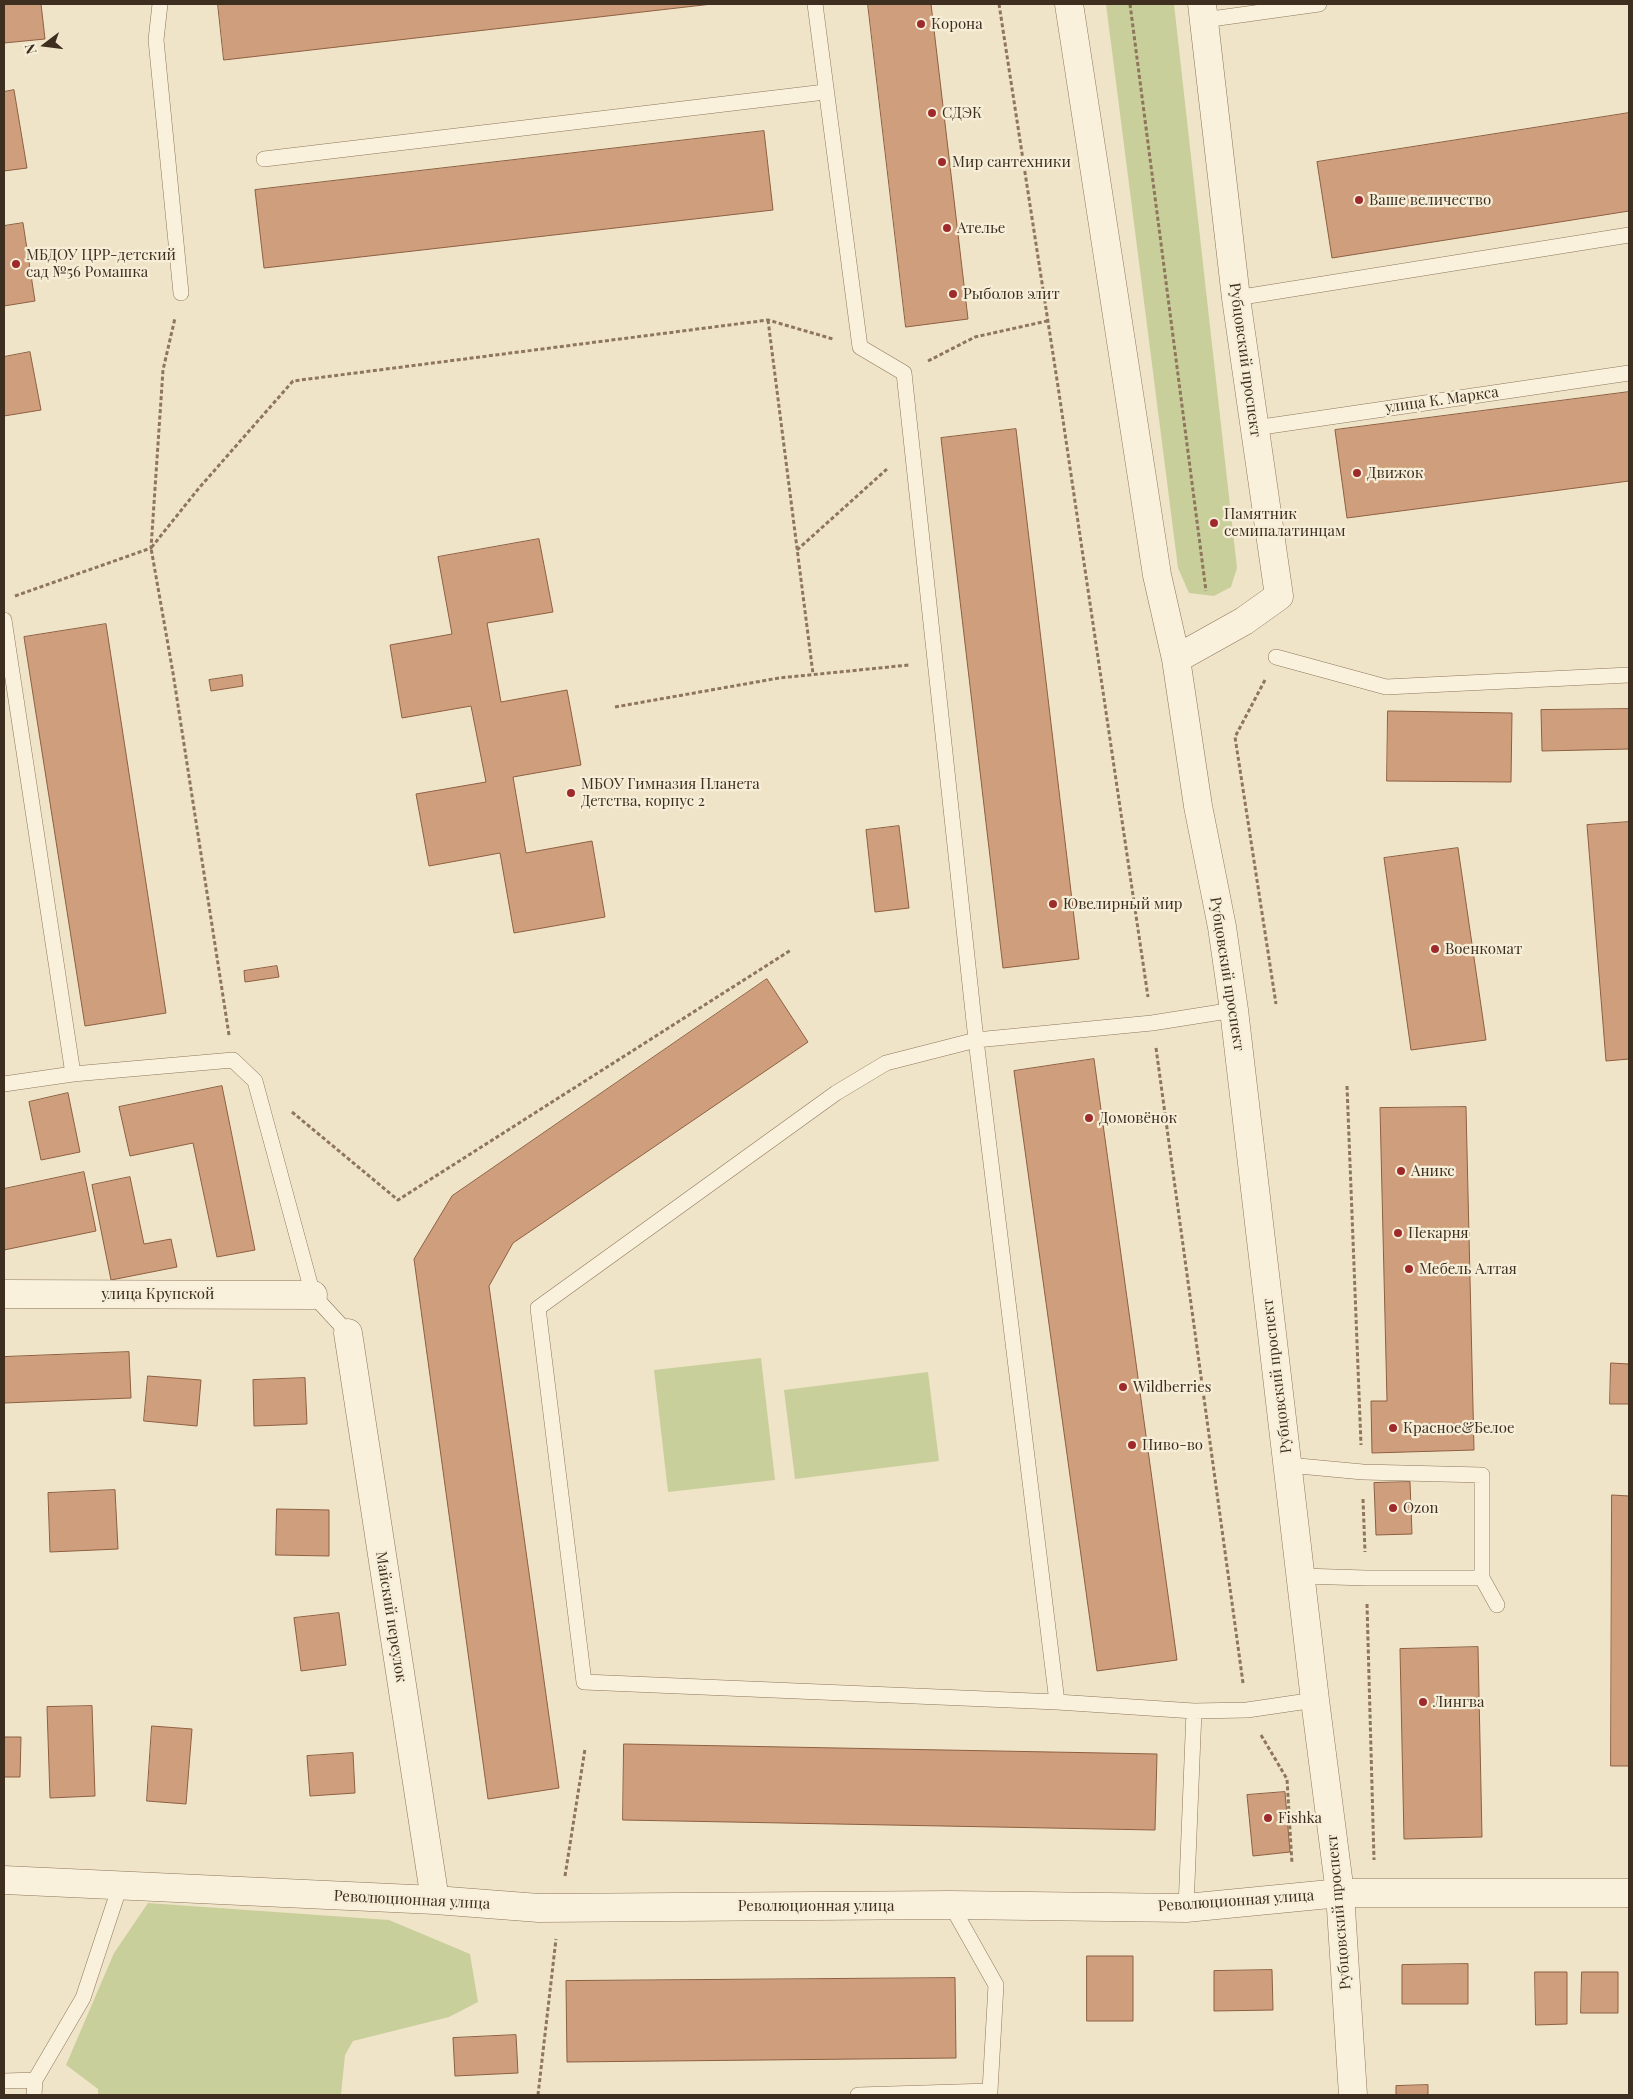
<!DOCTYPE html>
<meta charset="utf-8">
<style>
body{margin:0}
#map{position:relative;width:1633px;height:2099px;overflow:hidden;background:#f0e4c8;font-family:"Playfair Display",serif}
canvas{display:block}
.frame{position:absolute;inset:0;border:5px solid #3d2e20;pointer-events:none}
.north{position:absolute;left:20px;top:20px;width:50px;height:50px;-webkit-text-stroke:4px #f7eed8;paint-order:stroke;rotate:255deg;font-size:14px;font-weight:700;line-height:20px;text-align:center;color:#3d2e20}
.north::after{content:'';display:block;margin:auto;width:18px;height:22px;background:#3d2e20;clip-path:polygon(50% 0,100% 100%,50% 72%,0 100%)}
</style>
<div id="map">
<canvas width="1633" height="2099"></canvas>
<div class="frame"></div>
<div class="north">N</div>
</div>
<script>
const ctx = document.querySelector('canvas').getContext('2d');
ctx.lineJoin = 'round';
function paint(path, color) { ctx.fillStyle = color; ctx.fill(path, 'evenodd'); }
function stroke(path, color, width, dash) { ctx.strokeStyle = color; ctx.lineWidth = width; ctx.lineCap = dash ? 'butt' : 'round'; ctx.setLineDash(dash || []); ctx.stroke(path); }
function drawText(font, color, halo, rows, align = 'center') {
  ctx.font = font + ' "Playfair Display",serif'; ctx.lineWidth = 4.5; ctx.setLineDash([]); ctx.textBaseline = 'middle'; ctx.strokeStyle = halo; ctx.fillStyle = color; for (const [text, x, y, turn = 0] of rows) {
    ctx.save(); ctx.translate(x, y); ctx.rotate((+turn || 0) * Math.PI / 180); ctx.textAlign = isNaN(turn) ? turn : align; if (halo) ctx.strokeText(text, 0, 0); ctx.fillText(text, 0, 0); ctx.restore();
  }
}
paint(new Path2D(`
 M1106 4H1174L1237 568 1231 587 1214 596 1189 593 1178 568Z
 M761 1358 775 1480 668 1492 654 1370Z
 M928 1372 939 1461 795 1479 784 1390Z
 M148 1903 389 1920 470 1954 478 2002 449 2017 353 2041 345 2055 341 2095H98V2089L66 2065 114 1953Z`), '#c9cf9b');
const building = new Path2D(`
 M4 4H41L45 39 4 43Z
 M218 4H712L224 60Z
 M868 4H931L968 319 906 327Z
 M14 90 27 168 4 171V92Z
 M1629 113V211L1332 258 1317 162Z
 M764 131 773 210 264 268 255 190Z
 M23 223 35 301 4 306V226Z
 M30 352 41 410 4 416V357Z
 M1629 392V481L1347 518 1335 430Z
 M1016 429 1079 959 1003 968 941 438Z
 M539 539 553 612 487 623 501 702 567 690 581 765 513 777 526 853 592 841 605 917 514 933 500 853 429 866 416 794 486 782 471 706 402 718 390 645 452 634 438 557Z
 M106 624 166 1013 85 1026 24 637Z
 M242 675 243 686 211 691 209 680Z
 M1629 709V749L1542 751 1541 710Z
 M1388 711 1512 713 1511 782 1387 781Z
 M1629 822V1059L1606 1061 1587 825Z
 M899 826 909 908 875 912 866 830Z
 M1458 848 1486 1040 1411 1050 1384 858Z
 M277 966 279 977 245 982 244 971Z
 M767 979 808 1042 513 1243 489 1286 559 1788 488 1799 414 1259 452 1196Z
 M1094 1059 1177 1660 1097 1671 1014 1071Z
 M222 1086 255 1250 217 1257 193 1143 130 1156 119 1107Z
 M68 1093 80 1152 41 1160 29 1102Z
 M1466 1107 1474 1450 1372 1453 1371 1401H1387L1380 1108Z
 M84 1172 96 1231 4 1250V1189Z
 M130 1177 144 1244 171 1239 177 1267 111 1280 92 1185Z
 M129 1352 131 1398 4 1403V1357Z
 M1611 1363 1629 1364V1404H1610Z
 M148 1376 201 1380 197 1426 144 1421Z
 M305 1378 307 1424 254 1426 253 1380Z
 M1410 1482 1412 1534 1376 1535 1374 1483Z
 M115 1490 118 1549 50 1552 48 1493Z
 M1612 1495 1629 1496V1766H1611Z
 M277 1509 329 1510V1556L276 1555Z
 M339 1613 346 1665 301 1671 294 1618Z
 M1478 1647 1482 1837 1404 1839 1400 1649Z
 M92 1706 95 1796 50 1798 47 1707Z
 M152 1726 192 1729 186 1804 147 1801Z
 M4 1737H21L20 1777H4Z
 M624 1744 1157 1754 1155 1830 623 1820Z
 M353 1753 355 1793 310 1796 307 1756Z
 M1285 1792 1290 1852 1253 1856 1247 1795Z
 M1087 1956H1133V2021H1087Z
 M1468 1964V2004H1402V1965Z
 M1272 1970 1273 2010 1214 2011V1971Z
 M1535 1972H1567V2024L1536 2025Z
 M1582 1972H1618V2013H1581Z
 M955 1978 956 2058 567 2062 566 1981Z
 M516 2035 518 2073 455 2076 453 2038Z
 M1428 2085V2095H1396V2086Z`);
paint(building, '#cf9f7d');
stroke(building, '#8d5f41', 1);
const service = new Path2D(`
 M160 4 156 40 181 293
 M815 4 860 347 904 373 976 1040 1057 1702
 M1204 20 1319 4
 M264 159 825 92
 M1236 298 1629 235
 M1255 428 1629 373
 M4 620 73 1074
 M1276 657 1386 687 1629 675
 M1234 1010 1152 1023 976 1040 886 1063 836 1093 538 1308 584 1682 1057 1702 1194 1711 1247 1710 1315 1700
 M4 1084 73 1074 233 1060 255 1081 313 1295 348 1333
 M1288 1465 1363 1472 1482 1475V1578
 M1302 1576 1366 1578H1482L1497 1605
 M1186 1908 1194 1711
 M4 2081 35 2080
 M34 2095 35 2080 83 1998 120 1886
 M858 2095 990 2091 996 1985 951 1905`);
const minor = new Path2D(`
 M4 1294 313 1295
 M348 1333 435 1900
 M4 1880 435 1900 539 1908 951 1905 1186 1908 1340 1893H1629`);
const tertiary = new Path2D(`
 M1069 4 1157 575 1176 659 1198 806 1222 927 1234 1010 1315 1700 1340 1893 1353 2095
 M1176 659 1244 621 1279 596 1236 298 1202 4`);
stroke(service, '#8d765c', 16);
stroke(minor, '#8d765c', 29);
stroke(tertiary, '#8d765c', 29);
stroke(new Path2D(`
 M999 4 1059 393 1148 997
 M1130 4 1206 591
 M768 320 813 674
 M928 361 975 337 1047 321
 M797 550 887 469
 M15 596 151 548 163 370 175 318
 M1265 680 1235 737 1276 1004
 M615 707 779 678 909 665
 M229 1035 173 673 151 548 199 488 293 381 768 320 833 339
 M1156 1048 1243 1683
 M1347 1086 1361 1445
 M292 1112 398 1200 791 950
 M1363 1499 1365 1552
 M1367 1604 1374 1860
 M1261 1735 1287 1779 1292 1864
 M565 1876 585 1749
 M538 2095 556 1939`), '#8d765c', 3, [4, 2.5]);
stroke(service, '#faf1dc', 15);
stroke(minor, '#faf1dc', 28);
stroke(tertiary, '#faf1dc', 28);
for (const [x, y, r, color] of [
 [921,24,5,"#9e2a2b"],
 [932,113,5,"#9e2a2b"],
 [942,162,5,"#9e2a2b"],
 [1359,200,5,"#9e2a2b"],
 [947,228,5,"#9e2a2b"],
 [16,264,5,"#9e2a2b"],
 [953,294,5,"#9e2a2b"],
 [1357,473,5,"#9e2a2b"],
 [1214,523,5,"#9e2a2b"],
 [571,793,5,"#9e2a2b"],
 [1053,904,5,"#9e2a2b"],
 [1435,949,5,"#9e2a2b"],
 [1089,1118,5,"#9e2a2b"],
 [1401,1171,5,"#9e2a2b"],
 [1398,1233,5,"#9e2a2b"],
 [1409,1269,5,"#9e2a2b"],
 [1123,1387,5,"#9e2a2b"],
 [1393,1428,5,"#9e2a2b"],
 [1132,1445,5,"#9e2a2b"],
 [1393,1508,5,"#9e2a2b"],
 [1423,1702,5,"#9e2a2b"],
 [1268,1818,5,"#9e2a2b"]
]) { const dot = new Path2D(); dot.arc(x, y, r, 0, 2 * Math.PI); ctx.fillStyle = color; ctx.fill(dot); stroke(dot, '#f7eed8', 2); }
drawText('15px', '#3d2e20', '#f7eed8', [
 ["Корона",931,24],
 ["СДЭК",942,113],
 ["Мир сантехники",952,162],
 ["Ваше величество",1369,200],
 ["Ателье",957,228],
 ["МБДОУ ЦРР-детский",26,255],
 ["сад №56 Ромашка",26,272],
 ["Рыболов элит",963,294],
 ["Движок",1367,473],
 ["Памятник",1224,514],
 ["семипалатинцам",1224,531],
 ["МБОУ Гимназия Планета",581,784],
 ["Детства, корпус 2",581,801],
 ["Ювелирный мир",1063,904],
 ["Военкомат",1445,949],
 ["Домовёнок",1099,1118],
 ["Аникс",1411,1171],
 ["Пекарня",1408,1233],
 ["Мебель Алтая",1419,1269],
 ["Wildberries",1133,1387],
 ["Красное&Белое",1403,1428],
 ["Пиво-во",1142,1445],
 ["Ozon",1403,1508],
 ["Лингва",1433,1702],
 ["Fishka",1278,1818]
], 'left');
drawText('15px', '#3d2e20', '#f7eed8', [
 ["Рубцовский проспект",1245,360,82],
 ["улица К. Маркса",1442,400,-8],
 ["Рубцовский проспект",1227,974,81],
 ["улица Крупской",158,1294],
 ["Рубцовский проспект",1277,1376,-97],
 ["Майский переулок",391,1617,81],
 ["Революционная улица",412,1900,3],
 ["Революционная улица",1236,1901,-4],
 ["Революционная улица",816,1906],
 ["Рубцовский проспект",1339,1912,-95]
]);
</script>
